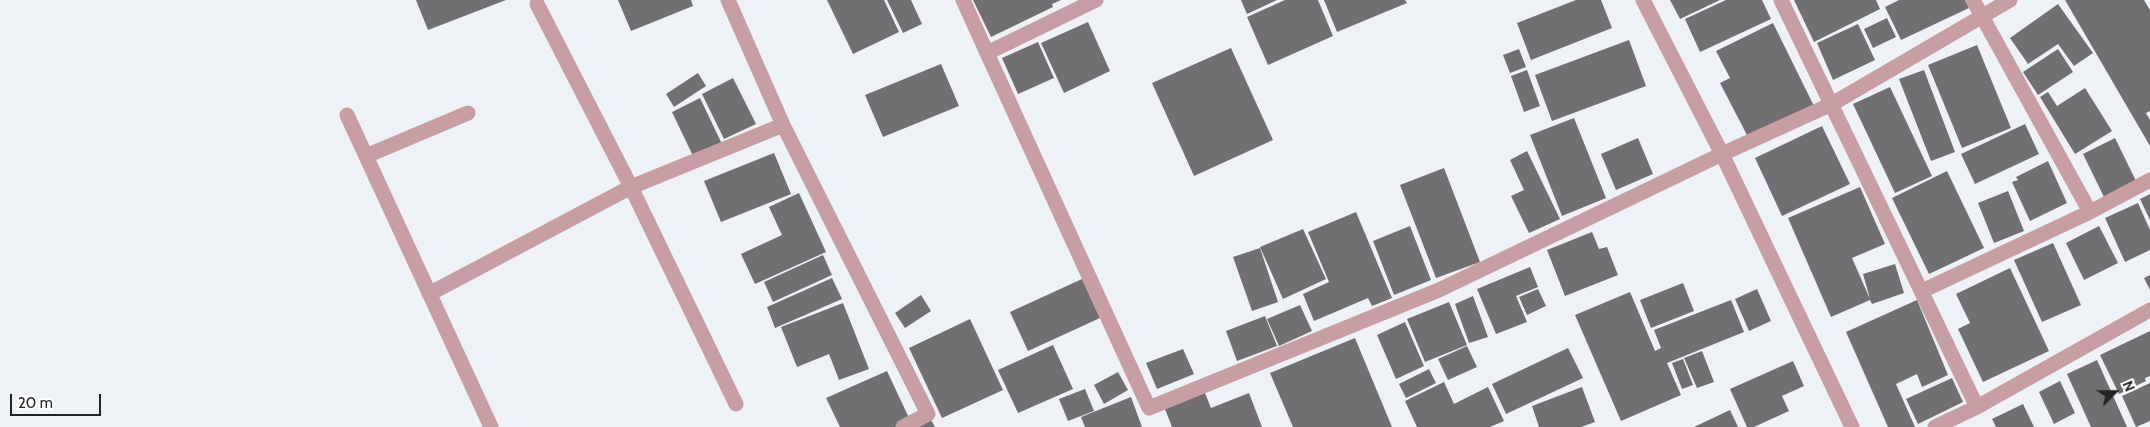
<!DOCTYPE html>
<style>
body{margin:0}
#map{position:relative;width:2150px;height:427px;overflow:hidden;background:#eef1f5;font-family:Cabin,sans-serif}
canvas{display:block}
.north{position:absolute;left:2090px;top:367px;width:50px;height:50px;-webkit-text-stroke:4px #fff;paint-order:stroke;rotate:67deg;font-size:14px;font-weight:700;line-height:20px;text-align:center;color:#212324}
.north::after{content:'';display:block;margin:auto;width:18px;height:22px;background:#212324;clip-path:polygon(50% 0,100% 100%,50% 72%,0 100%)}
.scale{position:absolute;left:10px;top:394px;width:91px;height:22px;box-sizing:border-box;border:2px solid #212324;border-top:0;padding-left:6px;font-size:15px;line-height:18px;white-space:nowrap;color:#212324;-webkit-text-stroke:4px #fff;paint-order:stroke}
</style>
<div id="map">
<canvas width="2150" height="427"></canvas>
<div class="north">N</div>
<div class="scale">20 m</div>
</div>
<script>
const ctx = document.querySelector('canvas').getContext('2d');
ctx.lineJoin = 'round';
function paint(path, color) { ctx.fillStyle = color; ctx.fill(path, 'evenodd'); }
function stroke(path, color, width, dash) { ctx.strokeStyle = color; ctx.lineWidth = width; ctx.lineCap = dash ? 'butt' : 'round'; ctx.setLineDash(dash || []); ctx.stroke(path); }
paint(new Path2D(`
 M416 0H506L428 30Z
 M618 0H691L693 6 631 31Z
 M827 0H884L899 32 853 54Z
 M887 0H911L922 24 903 33Z
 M973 0H1061L1052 4 1053 7 991 37Z
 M1241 0H1277L1247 14Z
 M1285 0H1318L1333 36 1268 65 1247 17Z
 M1324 0H1405L1407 3 1337 32Z
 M1576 0H1601L1612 28 1531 60 1517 23Z
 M1670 0H1720L1680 19Z
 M1726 0H1762L1771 19 1700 52 1685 19Z
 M1794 0H1876L1880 9 1814 42Z
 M1899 0H1965L1969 8 1901 40 1885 7Z
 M2065 0H2144L2150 10V111L2146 113 2150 120V146Z
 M2058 4 2093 53 2074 66 2058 44 2028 64 2010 38Z
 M1887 18 1896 37 1873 48 1864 29Z
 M1088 22 1110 71 1064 93 1041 43Z
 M1773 23 1814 106 1749 139 1720 83 1730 78 1716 51Z
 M1858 24 1875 60 1833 80 1817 43Z
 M1629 40 1646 86 1552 121 1535 75Z
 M1038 42 1054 78 1018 94 1002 58Z
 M1977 45 2011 128 1962 148 1928 65Z
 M1231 48 1273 140 1194 176 1152 83Z
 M1519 49 1526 67 1510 73 1503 55Z
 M2058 49 2073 72 2038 95 2023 72Z
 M941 64 959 106 883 137 865 95Z
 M1527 70 1540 106 1524 112 1511 76Z
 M1924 70 1955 152 1931 161 1899 79Z
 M698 73 706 86 674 107 666 94Z
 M733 78 756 124 724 139 702 94Z
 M1890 87 1932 176 1895 193 1853 104Z
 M2085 88 2112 131 2075 154 2040 97 2048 92 2057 106Z
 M700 98 722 144 694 158 672 112Z
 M1574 118 1606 198 1562 216 1530 135Z
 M2025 124 2039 154 1975 184 1961 154Z
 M1822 126 1850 184 1782 216 1755 158Z
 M1638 138 1653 174 1616 190 1601 154Z
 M2115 138 2136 181 2104 197 2083 154Z
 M1527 151 1560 219 1529 233 1511 196 1524 190 1510 160Z
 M774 153 791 194 721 222 704 181Z
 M2048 161 2067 203 2030 221 2012 182 2018 180 2016 177Z
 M1444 168 1480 262 1436 278 1400 185Z
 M1947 171 1984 248 1929 274 1892 198Z
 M1860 187 1885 244 1852 258 1870 299 1863 274 1895 264 1904 293 1872 304 1870 300 1831 317 1788 218Z
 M2008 191 2024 231 1994 243 1978 203Z
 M799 193 826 252 755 284 741 254 782 235 769 207Z
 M2150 194V220L2140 199Z
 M2138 203 2150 230V250L2125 262 2105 218Z
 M1356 212 1392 298 1372 306 1368 298 1314 321 1303 294 1329 282 1308 232Z
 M1410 226 1431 280 1394 295 1373 241Z
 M2099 226 2118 263 2084 280 2066 243Z
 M1303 229 1326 279 1283 299 1260 247Z
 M1592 232 1599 249 1607 247 1618 275 1565 296 1547 250Z
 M2053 243 2081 305 2042 322 2014 260Z
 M1260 248 1278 302 1252 311 1233 257Z
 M823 255 832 275 773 302 764 282Z
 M1530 267 1538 287 1516 296 1527 322 1496 334 1477 289Z
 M2010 268 2049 351 1983 382 1958 329 1970 323 1956 294Z
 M2150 275V290L2144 278Z
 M832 278 842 299 775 328 767 307Z
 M1082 279 1100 318 1028 351 1010 312Z
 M1683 283 1694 311 1651 328 1640 300Z
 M1538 289 1546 306 1527 315 1519 297Z
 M1757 289 1771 321 1749 331 1735 299Z
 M1630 292 1655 351 1661 348 1654 330 1731 300 1744 332 1667 363 1681 395 1621 421 1575 315Z
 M921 295 931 311 905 328 895 313Z
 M1473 296 1488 337 1469 343 1455 304Z
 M1917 300 1948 375 1922 387 1917 374 1896 384 1915 427H1888L1846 332Z
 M1449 302 1467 345 1425 362 1407 319Z
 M843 303 869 369 839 380 829 354 797 367 781 327Z
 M1300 305 1312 331 1279 346 1267 319Z
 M1265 316 1277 346 1237 361 1226 331Z
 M970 319 1003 390 942 418 909 348Z
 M1405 322 1424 366 1396 379 1377 335Z
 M2150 331V376L2145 378 2146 381 2119 394 2100 355Z
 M1355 338 1392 427H1293L1270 373Z
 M1053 345 1073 389 1018 413 998 370Z
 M1467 346 1477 367 1448 380 1438 359Z
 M1568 348 1583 378 1506 414 1492 384Z
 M1183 349 1194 374 1157 389 1146 363Z
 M1702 351 1714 382 1697 388 1684 358Z
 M1683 359 1693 385 1682 389 1672 363Z
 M2097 360 2127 427H2091L2067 374Z
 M1793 361 1804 386 1782 396 1789 411 1754 427H1747L1730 389Z
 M1429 369 1436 383 1406 398 1399 384Z
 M887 371 910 420 895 427H840L826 398Z
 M1118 372 1128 390 1104 404 1094 385Z
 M1952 378 1963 402 1918 424 1906 399Z
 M2060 381 2075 413 2054 424 2039 392Z
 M1444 382 1454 404 1488 387 1504 421 1490 427H1417L1405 401Z
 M2150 383V421L2136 427 2122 396Z
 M1582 387 1595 422 1581 427H1539L1532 406Z
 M1203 388 1211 408 1249 393 1262 427H1172L1163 404Z
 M1085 389 1094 411 1068 421 1059 399Z
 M1131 397 1142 427H1085L1081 417Z
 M2023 404 2034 427H1996L1992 419Z
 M1730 410 1738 427H1694Z
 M931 420 935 427H918Z`), '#716f72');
stroke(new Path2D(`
 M728 0 783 125 928 414 903 427
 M963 0 987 53 1096 0
 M1781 0 1977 407
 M1973 0 2090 212
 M537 4 631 187 736 404
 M987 53 1149 408 1439 290 1722 154 1832 104 2010 0
 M347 115 491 427
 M366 156 468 113
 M1922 291 2090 212 2150 180
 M429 294 631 187 783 125
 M1935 427 1977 407 2150 310`), '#c79ea4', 15);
stroke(new Path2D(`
 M1643 0 1722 154 1852 427`), '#c79ea4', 15);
</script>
